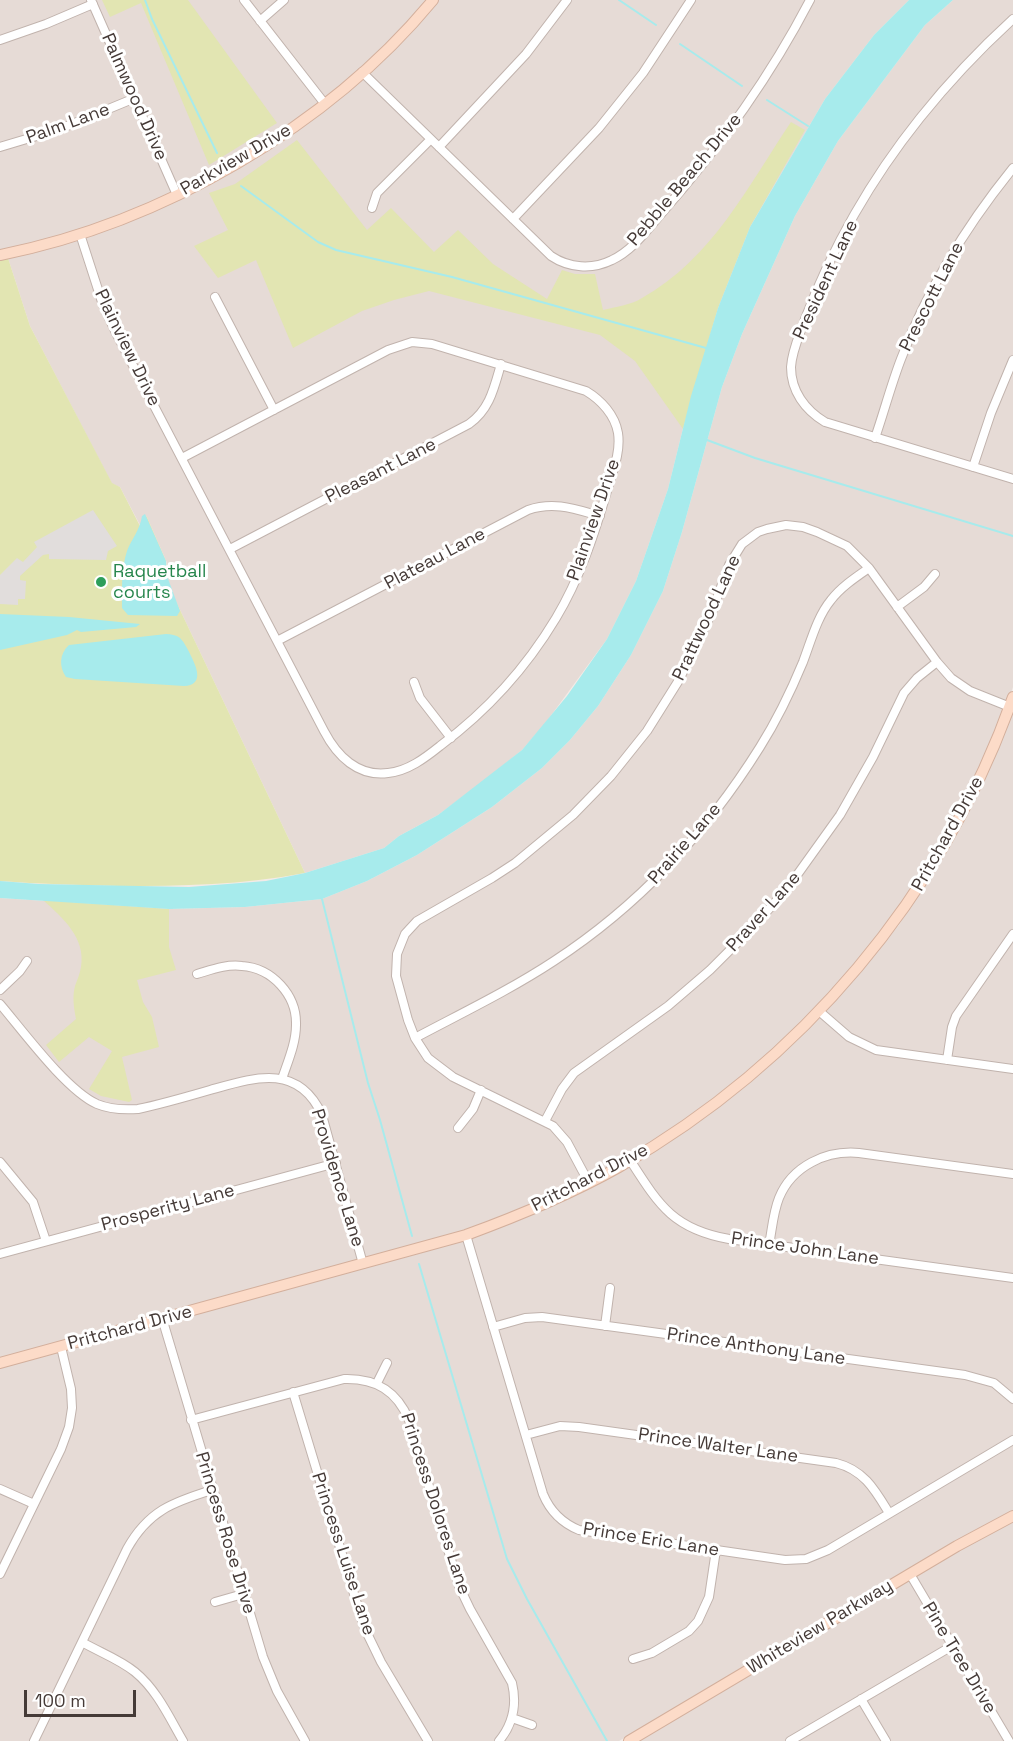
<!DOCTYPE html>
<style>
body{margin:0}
#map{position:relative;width:1013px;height:1741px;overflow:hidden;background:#f3ebe7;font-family:"Space Grotesk",sans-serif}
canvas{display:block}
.scale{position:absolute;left:24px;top:1690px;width:112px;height:27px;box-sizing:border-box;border:3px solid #453a37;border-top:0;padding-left:8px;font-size:18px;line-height:21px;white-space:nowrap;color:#453a37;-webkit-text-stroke:4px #fff;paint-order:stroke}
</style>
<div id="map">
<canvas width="1013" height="1741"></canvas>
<div class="scale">100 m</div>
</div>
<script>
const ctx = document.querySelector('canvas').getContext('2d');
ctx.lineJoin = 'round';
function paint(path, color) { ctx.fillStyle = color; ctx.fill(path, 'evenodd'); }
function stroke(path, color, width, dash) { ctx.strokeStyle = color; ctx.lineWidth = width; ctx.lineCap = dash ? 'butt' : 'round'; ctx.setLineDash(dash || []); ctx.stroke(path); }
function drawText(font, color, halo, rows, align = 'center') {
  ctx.font = font + ' "Space Grotesk",sans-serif'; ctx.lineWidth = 6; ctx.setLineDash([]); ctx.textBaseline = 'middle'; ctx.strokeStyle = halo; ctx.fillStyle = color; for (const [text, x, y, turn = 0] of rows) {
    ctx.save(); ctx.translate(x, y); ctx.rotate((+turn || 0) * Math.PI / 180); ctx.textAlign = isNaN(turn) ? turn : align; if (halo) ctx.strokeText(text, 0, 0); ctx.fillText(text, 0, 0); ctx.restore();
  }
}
paint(new Path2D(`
 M0 0H428L394 37 323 101 276 134 221 167 176 191 127 212 79 230 0 252Z
 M439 0H909L874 35 825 99 750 227 718 308 691 396 668 489 636 581 607 639 544 725 522 750 488 778 438 815 399 836 384 848 305 873 172 593 167 576V563L147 517 143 515 141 527 120 487 112 484 30 326 8 258 81 239 279 141 432 8Z
 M953 0H1013V687L1007 705 960 810 893 920 818 1009 749 1070 690 1116 629 1157 587 1180 466 1233 0 1359V898L169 909 245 907 322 899 367 881 417 855 492 807 542 768 570 740 598 706 631 655 663 591 682 532 722 387 742 334 795 216 838 141 925 25Z
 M1013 710V1512L619 1741H0V1367L421 1253 474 1236 590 1188 754 1077 823 1015 899 925 944 855 983 781Z
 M1013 1521V1741H636L959 1550Z`), '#e6dbd6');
paint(new Path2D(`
 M102 0H188L277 123 209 165 141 3 110 17Z
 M791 122 805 130 750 227 718 308 683 429 635 361 600 335 429 291 394 300 362 311 293 348 256 260 218 278 194 246 228 230 209 193 235 184 297 140 367 230 391 208 434 252 458 230 493 264 547 299 562 270 575 274H595L603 310C615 307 631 305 642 298 712 259 748 186 791 122Z
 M8 258 30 326 112 483 120 487 140 526 143 515 147 517 166 561 167 576 172 593 305 873C243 885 182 886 119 886 79 885 40 884 0 881V260Z
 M43 900 169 909V947L176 970 137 980 143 1002 152 1017 159 1047 122 1057 132 1100 129 1102 101 1096 89 1089 112 1051 89 1037 59 1062 46 1045 76 1019C74 1008 72 997 75 986 77 980 80 974 81 967 86 938 63 918 43 900Z`), '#e2e5b2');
paint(new Path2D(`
 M93 510 117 546 108 551 106 560 49 559V554L43 555 20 576V580L26 581 25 599H18V605L0 604V575L17 558 23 562 37 547 34 542Z`), '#e1dddc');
paint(new Path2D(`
 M909 0H953L925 25 838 141 795 216 742 334 722 387 682 532 663 591 631 655 598 706 570 740 542 768 492 807 417 855 367 881 322 899 245 907 169 909 0 898V881L39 884 189 887 266 881 305 873 384 848 399 836 438 815 522 750 567 696 607 639 636 581 668 489 691 396 718 308 750 227 825 99 874 35Z
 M145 514 166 561 167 576 180 611 177 616 128 615 122 608C122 589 121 569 127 551 132 538 140 530 142 516Z
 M0 614 69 617 140 624 136 627 81 632 77 630 67 635 0 650Z
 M166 634C171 634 176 635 180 638 185 643 188 650 191 656 197 668 204 685 184 686L75 679 66 677C59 667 59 654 69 645Z`), '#a7ebec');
stroke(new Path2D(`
 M145 0 152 19 217 153
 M619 0 656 25
 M680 44 742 86
 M767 100 808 126
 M241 186 318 242 336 250 452 277 706 348
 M707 440 755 458 1013 536
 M322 899 368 1083 380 1120 412 1236
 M419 1264 507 1559 527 1599 607 1741`), '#a7ebec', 2);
const street = new Path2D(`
 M91 0 177 195
 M244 0 325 104
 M1013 19C979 50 948 83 920 118 872 178 832 248 805 319 800 334 792 350 791 367 791 391 805 410 825 422L1013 479
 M260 21 284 0
 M0 40 46 24 93 4
 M362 72 551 256C569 268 592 270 612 260 632 251 647 230 661 214 719 148 770 77 810 0
 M0 147 60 129 135 98
 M439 147 526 54 567 0
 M372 208 377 193 430 140
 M513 219 599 128 643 73 691 0
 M80 234 103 305 116 333 324 731C337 756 358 777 388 773 408 771 425 758 440 746 487 711 526 668 556 618 580 578 594 535 607 491 612 473 621 453 618 433 615 415 601 400 586 391L432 344 412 342 388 350 182 458
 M215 297 274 410
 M875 438C884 412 891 385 901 359 927 290 966 226 1013 168
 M973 467 991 413 1013 360
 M230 549 469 424C490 409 494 388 501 364
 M897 607 924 587 935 574
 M277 641 528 510C554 501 575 509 600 516
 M414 682 420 698 451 738
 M197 974C211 970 226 964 242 966 272 968 297 995 296 1025 296 1043 288 1061 282 1079
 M0 990 20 971 27 961
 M0 1004C23 1031 66 1090 97 1104 109 1109 124 1110 138 1109 162 1104 186 1097 210 1090 253 1078 298 1062 322 1115L363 1264
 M819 1011 849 1037 876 1050 1013 1069
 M415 1038C462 1013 510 990 554 961 638 906 707 832 760 747 777 720 791 691 803 662 811 641 817 617 831 600 841 587 856 577 869 568
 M947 1060 952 1027 956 1016 1013 934
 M545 1121 562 1089 574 1073 668 1006 710 970 750 930 787 889 840 815 873 757 904 693 917 678 937 662
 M458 1128 473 1109 481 1090
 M630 1160C659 1205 673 1229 729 1239L1013 1278
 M0 1162 33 1202 46 1241
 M589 1183 567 1142 553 1126 453 1077 428 1058 415 1038 408 1020 396 976 397 954 405 934 417 921 492 878 515 863 573 815 611 776 647 731 679 680 712 612 729 565 742 544 758 532 767 529 786 525 803 527 817 532 847 546 869 568 937 662 951 678 970 691 1010 707
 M466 1235 543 1494C550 1511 562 1523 579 1530L785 1560 806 1559 828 1550 1013 1440
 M769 1245C772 1230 773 1213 779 1198 792 1166 826 1150 859 1153L1013 1174
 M0 1254 336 1163
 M162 1318 263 1657 277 1691 305 1741
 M605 1326 610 1288
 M493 1327 525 1318 542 1317 965 1375 994 1383 1013 1399
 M377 1383 387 1363
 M293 1392 364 1627 381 1662 428 1741
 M191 1420 344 1379C376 1378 397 1391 409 1420L459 1586 470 1609 512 1683C517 1704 513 1724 499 1741
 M526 1435 560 1426 579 1427 836 1463C864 1470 875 1490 889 1513
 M0 1489 34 1504
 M0 1574 61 1449 69 1427 72 1408 71 1389 61 1347
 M910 1574 1009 1741
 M215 1602 243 1594
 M82 1642C99 1652 119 1659 135 1672 157 1690 169 1717 183 1741
 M633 1659 652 1653 689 1631 698 1621 709 1597 716 1550
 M861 1699 886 1741
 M512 1718 532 1725
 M34 1741 127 1549C148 1511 173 1502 212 1490
 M790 1741 952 1646`);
const secondary = new Path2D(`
 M0 255C161 223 328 127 433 0
 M0 1363 466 1235C518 1216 571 1194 619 1167 801 1063 943 895 1013 697
 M629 1741 957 1546 1013 1516`);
stroke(street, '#c1b3ad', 10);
stroke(secondary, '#d3af9c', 12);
stroke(street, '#fff', 8);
stroke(secondary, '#fcdbc8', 10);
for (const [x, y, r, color] of [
 [101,582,6,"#2e9e5b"]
]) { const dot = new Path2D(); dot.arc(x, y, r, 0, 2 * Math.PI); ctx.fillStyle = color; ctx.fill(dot); stroke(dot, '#fff', 2); }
drawText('18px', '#453a37', '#fff', [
 ["Palmwood Drive",134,97,66],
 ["Palm Lane",68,124,-20],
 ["Parkview Drive",236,160,-30],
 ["Pebble Beach Drive",685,180,-50],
 ["President Lane",826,280,-65],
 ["Prescott Lane",932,297,-63],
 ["Plainview Drive",127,348,64],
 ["Pleasant Lane",381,471,-27],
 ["Plainview Drive",594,520,-71],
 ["Plateau Lane",435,559,-28],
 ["Prattwood Lane",707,618,-65],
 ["Pritchard Drive",948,834,-61],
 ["Prairie Lane",685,844,-49],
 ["Praver Lane",764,912,-48],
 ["Providence Lane",337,1178,73],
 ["Pritchard Drive",590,1178,-27],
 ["Prosperity Lane",168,1208,-15],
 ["Prince John Lane",805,1249,8],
 ["Pritchard Drive",130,1328,-15],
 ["Prince Anthony Lane",756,1347,8],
 ["Prince Walter Lane",718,1446,8],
 ["Princess Dolores Lane",435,1504,72],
 ["Princess Rose Drive",225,1533,73],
 ["Prince Eric Lane",651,1540,9],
 ["Princess Luise Lane",343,1554,72],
 ["Whiteview Parkway",820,1627,-31],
 ["Pine Tree Drive",959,1658,59]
]);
drawText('18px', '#27864d', '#fff', [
 ["Raquetball",113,572],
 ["courts",113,593]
], 'left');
</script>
